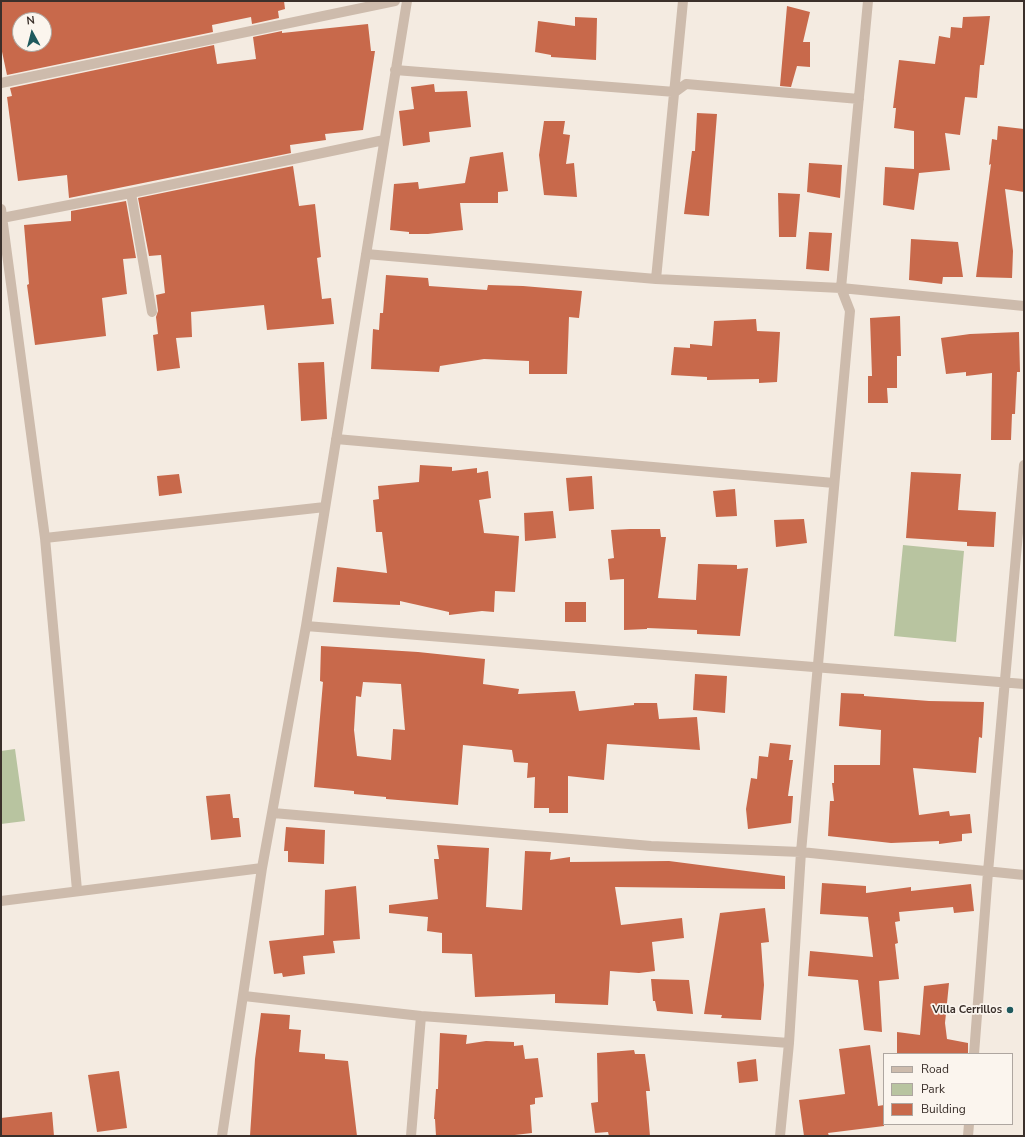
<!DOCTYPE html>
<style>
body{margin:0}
#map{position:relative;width:1025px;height:1137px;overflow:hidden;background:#f4ebe1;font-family:"Nunito Sans",sans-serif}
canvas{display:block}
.frame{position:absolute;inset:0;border:2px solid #3b302b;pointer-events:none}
.legend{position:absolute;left:883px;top:1053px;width:130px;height:72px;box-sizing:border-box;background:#fbf5ee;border:1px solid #aea6a0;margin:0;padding:5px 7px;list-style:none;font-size:12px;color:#3b302b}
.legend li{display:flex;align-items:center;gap:8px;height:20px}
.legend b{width:20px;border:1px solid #aea6a0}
.north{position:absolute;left:12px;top:12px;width:40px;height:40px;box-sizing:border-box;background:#fbf5ee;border:1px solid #aea6a0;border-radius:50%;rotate:353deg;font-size:11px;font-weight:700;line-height:16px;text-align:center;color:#3b302b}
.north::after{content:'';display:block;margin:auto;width:14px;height:18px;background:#1f5a5e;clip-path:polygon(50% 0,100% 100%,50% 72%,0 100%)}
</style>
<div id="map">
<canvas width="1025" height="1137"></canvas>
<div class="frame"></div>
<ul class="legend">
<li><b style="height:5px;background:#cdbbac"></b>Road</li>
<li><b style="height:11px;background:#b8c4a0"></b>Park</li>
<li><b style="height:11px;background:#c8694b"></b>Building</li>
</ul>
<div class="north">N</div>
</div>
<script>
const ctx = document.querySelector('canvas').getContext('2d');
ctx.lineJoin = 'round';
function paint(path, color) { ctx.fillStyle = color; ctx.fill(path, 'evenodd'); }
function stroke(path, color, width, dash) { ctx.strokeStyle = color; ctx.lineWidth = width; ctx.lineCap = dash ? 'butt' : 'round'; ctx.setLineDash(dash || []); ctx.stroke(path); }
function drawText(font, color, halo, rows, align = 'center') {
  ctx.font = font + ' "Nunito Sans",sans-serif'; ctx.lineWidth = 3.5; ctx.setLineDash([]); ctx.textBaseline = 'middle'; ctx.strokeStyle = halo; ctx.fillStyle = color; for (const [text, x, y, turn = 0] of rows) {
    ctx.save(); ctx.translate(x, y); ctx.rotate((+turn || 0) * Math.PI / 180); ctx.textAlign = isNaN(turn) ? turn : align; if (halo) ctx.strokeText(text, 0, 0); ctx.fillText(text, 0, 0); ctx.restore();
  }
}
paint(new Path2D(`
 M903 545 964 551 956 642 894 636Z
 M15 749 25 821 1 824V751Z`), '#b8c4a0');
paint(new Path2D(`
 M1 1H284L285 9 278 11 279 18 252 24 251 17 212 25 213 32 7 75 1 47ZM20 20H44V44H20Z
 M787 6 810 12 803 42H810V67L797 66 791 87 780 86Z
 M990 16 984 65H980L977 98 965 97 960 135 945 133 950 170 919 173 914 210 883 205 885 167 914 169V131L894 128 896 108H893L899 60 935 64 939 36 950 38 951 27 962 28 963 17Z
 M575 17 597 18 596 60 551 57V55L535 52 538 21 575 26Z
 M368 24 371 51H375L363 130 325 134 326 140 290 145 291 153 69 198 67 175 18 181 7 97 12 96 10 88 214 45 217 64 256 59 253 37 282 31V33Z
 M434 84 435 92 467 91 471 127 429 132 430 142 403 146 399 111 414 109 411 87Z
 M697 113 717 114 709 216 684 214 692 151H695Z
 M544 121H565L563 134 570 135 566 164 574 163 577 197 544 195 539 155Z
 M998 126 1024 129V192L1005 189 1013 251 1012 278 976 277 991 164 989 165 992 139 997 140Z
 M503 152 508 191 498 192V203H460L463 230 428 234H409V232L390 230 394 184 418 182 419 189 465 183 470 157Z
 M809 163 842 165 840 198 807 192Z
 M293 166 299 206 315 204 321 257 317 258 322 299 331 298 334 324 267 330 264 305 191 312 192 337 176 338 180 368 157 371 153 335 158 334 156 317 158 311 156 295 165 293 161 255 149 256 138 198Z
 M778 193 800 194 796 237H779Z
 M126 201 136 258 123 259 127 294 102 298 106 336 35 345 27 285 29 284 24 225 71 221V211Z
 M809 232 832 233 829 271 806 269Z
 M911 239 958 242 963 277H943L942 284 909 280Z
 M386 275 428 278 429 286 487 290 488 285 523 286 582 291 579 318 569 317 567 374H529V361L484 359 440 366 439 372 371 369 373 329 379 330 380 313H383Z
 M900 316 901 356H897V388H887L888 403H868V376H872L870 318Z
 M756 319 757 331 780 332 777 382 759 383V379L707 380V377L671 375 674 347 690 348V344L712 346 714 321Z
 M1019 332 1020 372H1017L1015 414H1012L1011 440H991L992 373 966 376V372L946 374 941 338 970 334Z
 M324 362 327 419 301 421 298 363Z
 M420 465 452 467V471L477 468V473L488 471 491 498 479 500 484 533 519 536 515 592 495 591 494 612 482 611 449 615V612L400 601V605L333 602 337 567 387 573 382 532H376L373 500 379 499 378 486 419 482Z
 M911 472 961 474 958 510 996 512 994 547 967 546V542L906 538Z
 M179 474 182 493 159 496 157 476Z
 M592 476 594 509 569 511 566 478Z
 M735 489 737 516 716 517 713 491Z
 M553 511 556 538 525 541 524 513Z
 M804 519 807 543 776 547 774 520Z
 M630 529H660L661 537H666L658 598 696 600 698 564 737 565V569L748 568 740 636 697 634V630L647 628V629L624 630V579L610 580 608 559 614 558 611 530Z
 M565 602H586V622H565Z
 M321 646 418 652 485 659 483 684 519 689 518 694 575 691 579 711 634 705V703H657L659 719 697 717 700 750 607 744 604 780 568 776V813H549V808H534L535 777 527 778 528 763 514 762 512 750 463 745 458 805 386 799V797L354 794V791L314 787 323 682 320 681ZM363 682 401 684 405 730 393 729 391 760 357 756 354 730 356 696 361 697Z
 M695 674 727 676 725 713 693 710Z
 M841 693 864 694V696L929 701 984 702 982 738 979 737 976 773 913 768 919 815 949 811 950 816 970 814 972 833 962 834V841L939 844V841L891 843 828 836 830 801H834L832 783H834V765H880L881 730 839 726Z
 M770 743 791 745 789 760H793L788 796H793L791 823 748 829 746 809 751 778 757 779 759 756 768 757Z
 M230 794 233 818H239L241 837 211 840 206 796Z
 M286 827 325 830 324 864 288 862V851H284Z
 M437 845 489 848 486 907 522 910 525 851 551 852 550 860 570 857V862L669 861 785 876V889L615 887 621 925 682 918 684 938 652 942 655 971 639 973 610 971 608 1005 555 1003V994L475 997 472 954 442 953V933L427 931 428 917 389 913V905L438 899 434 859H439Z
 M822 883 866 886V893L911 887V891L971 884 974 911 954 913 953 907 899 912 900 921 895 922 898 943 895 944 899 979 879 981 882 1032 864 1030 858 980 808 976 810 951 873 957 868 917 820 914Z
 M356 886 360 939 333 941 335 953 303 956 305 974 283 977 282 973 274 974 269 941 324 935 325 890Z
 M765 908 769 942 761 943 764 985 761 1020 721 1018 722 1015 704 1014 720 913Z
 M651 979 689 980 693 1014 657 1011 655 1001H653Z
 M949 983 945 1023 947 1039 968 1043V1054H897V1032L920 1035 924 986Z
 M261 1013 290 1015 289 1029 301 1030 299 1052 325 1054V1059L348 1061 357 1136H250L255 1059Z
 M440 1033 467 1035 466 1044 486 1041 514 1042V1046L523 1045 525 1059 538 1058 543 1097 535 1098V1104L530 1105 532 1133 506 1136H436L435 1119H434L436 1089H438Z
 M870 1045 878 1106 884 1105V1126L828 1133 829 1136H804L799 1100 845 1094 839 1049Z
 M634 1050 635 1054H645L650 1091H646L650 1136H609L608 1132 595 1133 591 1103 598 1102 597 1053Z
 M756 1059 758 1081 739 1083 737 1062Z
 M119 1071 127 1128 97 1132 88 1075Z
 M52 1112 54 1136H1V1118Z`), '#c8694b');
stroke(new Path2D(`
 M395 70 675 92 686 84 859 99
 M1 83 395 1
 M131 193 152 312
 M1 209 45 538 77 890
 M2 218 131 193 384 140
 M366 254 656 279 841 288 1024 306
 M656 279 683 1
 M336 439 834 483
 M45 538 325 507
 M306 626 1024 684
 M273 813 651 846 801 852 1024 875
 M1 901 262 868
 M244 996 421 1016 789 1043
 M974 1054 988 872 1024 465
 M222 1136 262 868 306 626 407 1
 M411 1136 421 1016
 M780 1136 789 1043 801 852 850 311 841 288 868 1
 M968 1136 969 1124`), '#cdbbac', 10);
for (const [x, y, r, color] of [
 [1010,1010,4,"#1f5a5e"]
]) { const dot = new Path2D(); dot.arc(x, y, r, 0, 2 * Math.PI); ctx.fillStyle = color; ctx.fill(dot); stroke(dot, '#fbf5ee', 1.5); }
drawText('bold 11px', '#3b302b', '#fbf5ee', [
 ["Villa Cerrillos",1002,1010]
], 'right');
</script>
